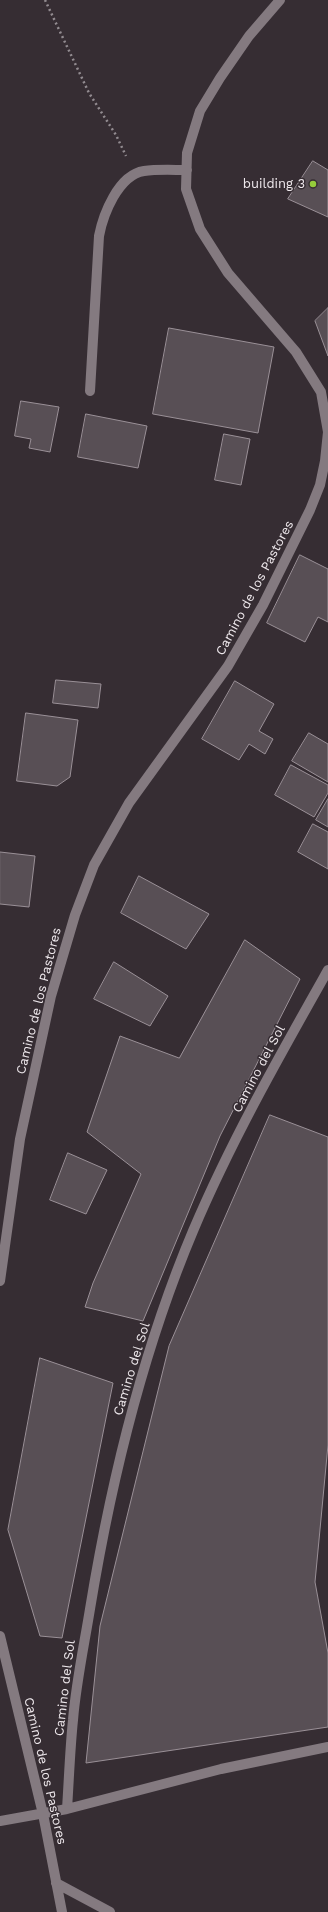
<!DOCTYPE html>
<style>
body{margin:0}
canvas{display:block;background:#362d33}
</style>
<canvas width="328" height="1912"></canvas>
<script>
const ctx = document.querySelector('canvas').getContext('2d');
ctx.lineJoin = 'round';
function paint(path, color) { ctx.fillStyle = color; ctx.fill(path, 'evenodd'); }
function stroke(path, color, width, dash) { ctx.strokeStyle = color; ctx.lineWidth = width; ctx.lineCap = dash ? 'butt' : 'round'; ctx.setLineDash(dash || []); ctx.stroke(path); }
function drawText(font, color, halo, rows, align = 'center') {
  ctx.font = font + ' "Work Sans",sans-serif'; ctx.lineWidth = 3; ctx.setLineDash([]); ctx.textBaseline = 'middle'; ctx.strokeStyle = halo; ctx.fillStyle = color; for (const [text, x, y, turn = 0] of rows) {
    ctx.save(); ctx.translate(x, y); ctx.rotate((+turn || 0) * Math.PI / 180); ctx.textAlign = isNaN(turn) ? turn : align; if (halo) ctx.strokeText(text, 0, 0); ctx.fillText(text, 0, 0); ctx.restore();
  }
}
const building = new Path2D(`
 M313 161 328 170V217L288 199Z
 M328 308V356L315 321Z
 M169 328 274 347 258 433 153 414Z
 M21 401 59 407 50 452 29 448 31 439 15 436Z
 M86 414 147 426 138 468 78 457Z
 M224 434 250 439 241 485 215 480Z
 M300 555 328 569V622L318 617 305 642 267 623Z
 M56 680 101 684 98 708 53 703Z
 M235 681 274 704 259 731 273 739 265 754 249 744 239 760 202 739Z
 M26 713 78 720 70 777 57 786 17 781Z
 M309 733 328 744V782L292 761Z
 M291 765 328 785V793L314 817 275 795Z
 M328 799V827L316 820Z
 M313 824 328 832V869L298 852Z
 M0 852 35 856 29 907 0 904Z
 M139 876 209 914 186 949 121 913Z
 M245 940 300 979 220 1136 143 1321 85 1307 93 1283 141 1174 87 1132 120 1036 179 1058Z
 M114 962 168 996 150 1026 94 999Z
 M270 1115 328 1137V1445L315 1582 328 1653V1727L86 1763 100 1626 169 1346Z
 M68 1153 107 1170 86 1214 50 1200Z
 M40 1358 113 1383 62 1638 40 1636 8 1530Z`);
paint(building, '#584f55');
stroke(building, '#9a9097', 1);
stroke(new Path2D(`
 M45 0 89 93 116 135 126 156`), '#928b90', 2.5, [2, 3]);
stroke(new Path2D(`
 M90 391 99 236C103 215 118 175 144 171 157 169 173 170 187 170
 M0 1281 20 1139 51 996 75 915 94 865 129 803 228 666 263 605 310 510 320 485 325 461 328 432 321 392 296 352 228 273 200 229 186 189 187 153 200 111 220 78 249 36 280 0
 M0 1636 43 1814 62 1912
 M67 1809C69 1779 70 1749 73 1720 76 1683 84 1646 90 1609 111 1481 142 1352 193 1231 231 1141 280 1055 328 970
 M0 1821 67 1809 221 1769 328 1747
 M56 1883 110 1912`), '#847a80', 10);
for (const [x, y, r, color] of [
 [313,184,4,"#95cc3b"]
]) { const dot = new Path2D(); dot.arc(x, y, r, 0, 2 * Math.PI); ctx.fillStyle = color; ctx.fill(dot); stroke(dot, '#362d33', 1.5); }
drawText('13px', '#eee8ec', '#362d33', [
 ["building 3",305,184]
], 'right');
drawText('13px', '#eee8ec', '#362d33', [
 ["Camino de los Pastores",255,588,-62],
 ["Camino de los Pastores",39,1001,-76],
 ["Camino del Sol",259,1069,-62],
 ["Camino del Sol",132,1369,-73],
 ["Camino del Sol",65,1688,-83],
 ["Camino de los Pastores",45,1771,77]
]);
</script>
